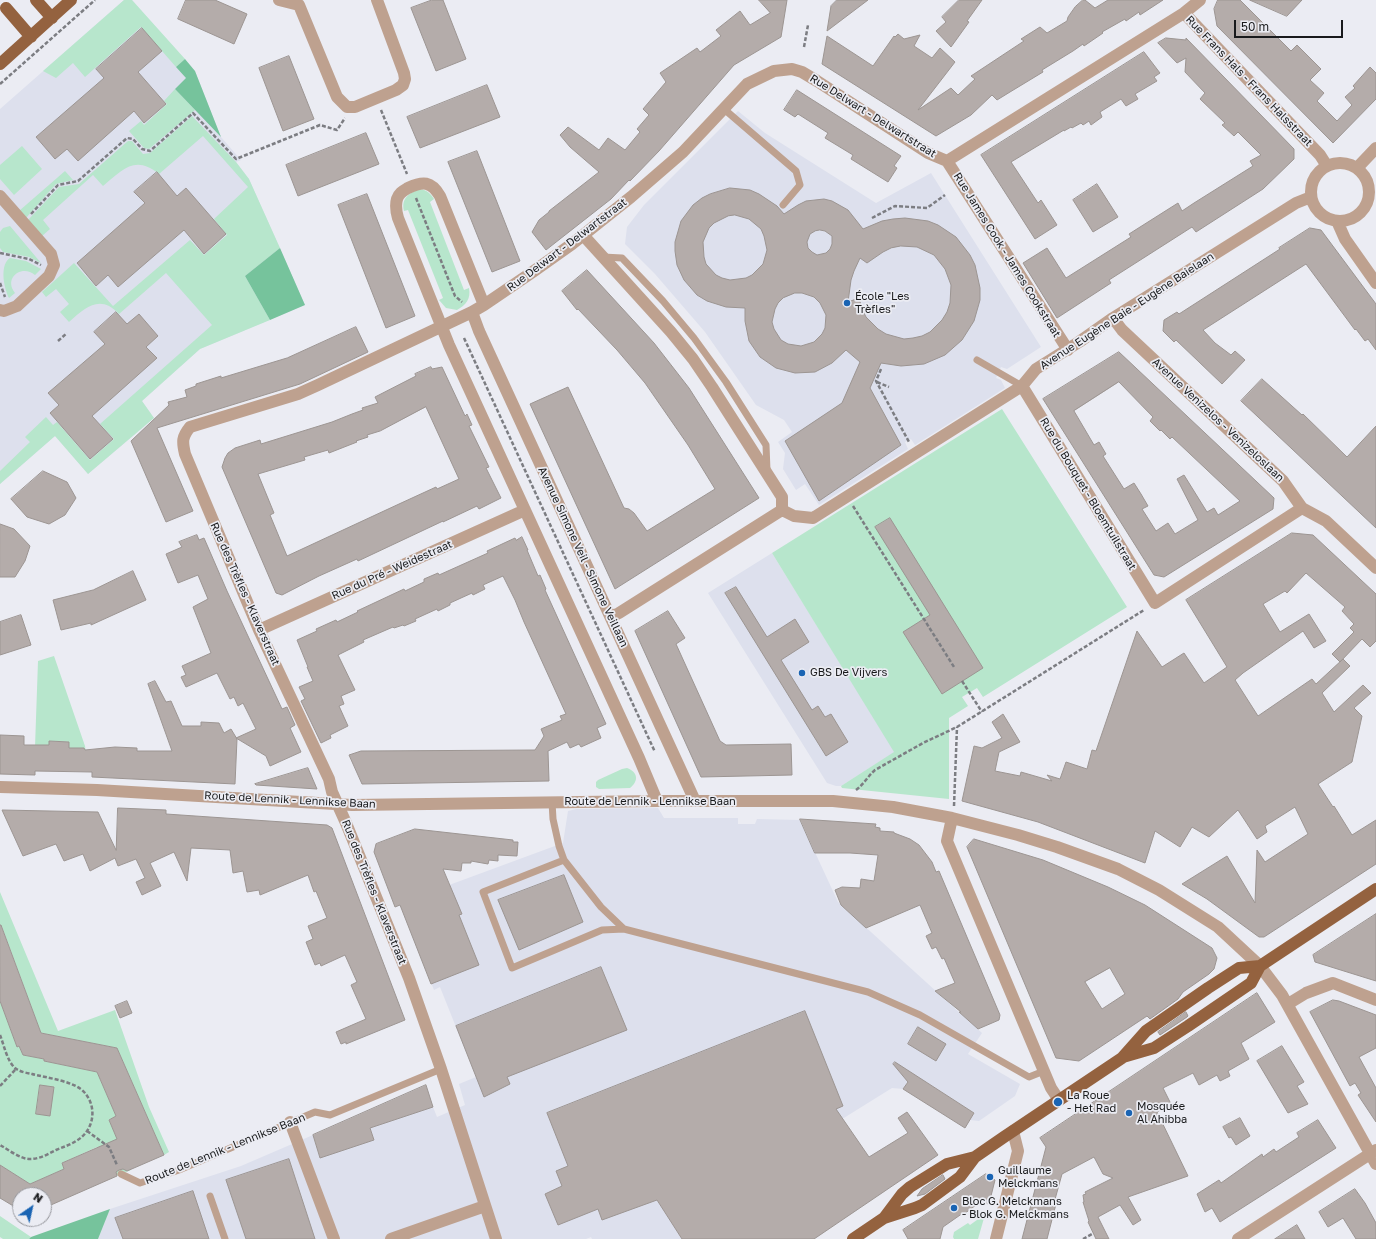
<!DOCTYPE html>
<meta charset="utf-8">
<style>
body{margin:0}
#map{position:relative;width:1376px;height:1239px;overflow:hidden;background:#ebecf3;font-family:"Golos Text",sans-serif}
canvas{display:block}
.north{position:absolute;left:12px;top:1187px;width:40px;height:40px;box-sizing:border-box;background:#ebecf3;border:1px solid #97989d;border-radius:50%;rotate:34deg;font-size:11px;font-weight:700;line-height:16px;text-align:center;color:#191a1c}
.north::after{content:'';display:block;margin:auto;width:14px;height:18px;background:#1a64b3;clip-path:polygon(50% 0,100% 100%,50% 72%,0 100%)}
.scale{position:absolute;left:1234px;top:20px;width:109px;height:18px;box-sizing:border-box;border:2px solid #191a1c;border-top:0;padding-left:5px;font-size:12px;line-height:14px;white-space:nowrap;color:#191a1c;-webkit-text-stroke:3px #ebecf3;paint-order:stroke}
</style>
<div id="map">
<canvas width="1376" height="1239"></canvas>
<div class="north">N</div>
<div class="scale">50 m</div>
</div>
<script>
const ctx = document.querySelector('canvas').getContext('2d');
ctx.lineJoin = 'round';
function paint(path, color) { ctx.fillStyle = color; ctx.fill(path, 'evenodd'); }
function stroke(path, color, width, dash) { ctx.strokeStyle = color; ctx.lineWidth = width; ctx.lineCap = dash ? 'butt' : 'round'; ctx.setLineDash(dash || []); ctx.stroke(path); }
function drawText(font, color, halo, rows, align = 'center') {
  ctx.font = font + ' "Golos Text",sans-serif'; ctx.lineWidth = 3.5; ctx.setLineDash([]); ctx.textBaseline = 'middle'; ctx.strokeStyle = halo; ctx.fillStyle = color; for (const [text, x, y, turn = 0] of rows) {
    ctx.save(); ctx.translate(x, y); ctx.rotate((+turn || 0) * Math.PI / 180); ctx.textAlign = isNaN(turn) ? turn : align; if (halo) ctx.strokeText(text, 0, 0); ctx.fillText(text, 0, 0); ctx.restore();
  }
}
paint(new Path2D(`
 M124 0H132L195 71 221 137 241 160 236 162 249 179 305 305 200 349 142 401 154 418 88 474 55 436 0 484V109Z
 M738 111 765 133 876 203 931 173 1041 347 1007 369 1001 367 996 378 1001 380 1005 388 915 445 911 439 905 442 908 449 819 505 805 484 796 490 783 469 785 453 778 442 792 432 784 420 756 405 705 332 655 274 625 244 627 227 644 205Z
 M772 553 895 752 841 786H836L827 783 708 593Z
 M658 808 664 818H738V824H755L757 819 800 820 838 902 982 1033 968 1054 1020 1084 1015 1096 979 1121 970 1120 974 1113 926 1082H908L903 1089 892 1088 839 1121 650 1189 682 1239H592L591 1237 586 1239H98L110 1209 241 1166 313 1135 320 1158 374 1140 370 1128 433 1107 437 1117 465 1105 459 1084 476 1077 440 987 434 990 403 913 441 888 563 843 568 811 576 809Z`), '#dde0ed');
paint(new Path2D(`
 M124 0H132L185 59 176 67 141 27 85 77 73 63 56 78 43 71Z
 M175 89 195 110 149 149 144 148 129 131 141 121 144 125 167 104 164 101Z
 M192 116 236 162 249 179 280 248 245 276 270 320 200 349 142 401 154 418 88 474 55 436 0 484V471L30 442 25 437 46 417 53 425 57 422 90 460 114 439 100 424 212 325 166 273 119 314C100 294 86 307 69 322L60 312 69 304 56 289 46 297 42 292 74 263 113 306 190 240 204 255 227 235 214 219 248 187 203 136 159 174C135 154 122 170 103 186L93 175 43 220 50 229 42 236 28 220 59 187 79 184 128 141H132L143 154 150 153Z
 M22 146 42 169 14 195 0 179V165Z
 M65 171 73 180 56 184 26 218 19 211Z
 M420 189C427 190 431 194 434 199L430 202 464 290 469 288C471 299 466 305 457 310L446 308 439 300 443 298 408 210 404 211C401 198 409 193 420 189Z
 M10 226 41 263 29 257 3 252 0 248V232L3 228Z
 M10 258 26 261 41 269 35 275C22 264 3 278 15 293L9 298C3 286 0 264 10 258Z
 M1002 409 1127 607 983 697 977 688 962 697 968 706 949 718V799L842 788 841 786 894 752 772 553Z
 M54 656 85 746 86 753 84 748H69V742L49 741V747H35L38 661Z
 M627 768C638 772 639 781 630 788L599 789 596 787V782L598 780 622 769Z
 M0 892 58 1031 115 1010 149 1107 169 1152 164 1155 117 1048 41 1033 2 927 0 928Z
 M0 1001 17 1047 19 1046 23 1055 44 1059V1061L97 1072 116 1116 109 1120 131 1170 111 1178 97 1147 62 1163 64 1169 30 1184 0 1165Z
 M0 1216 31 1237 29 1239H3L0 1237Z
 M981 1217 984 1218 978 1239H954L953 1237 954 1232 968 1223 970 1225Z`), '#b7e6cc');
paint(new Path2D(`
 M185 59 195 71 221 137 175 89 186 78 176 67Z
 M280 248 305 305 270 320 245 276Z
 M110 1209 98 1239H29L31 1237Z`), '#76c39c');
const building = new Path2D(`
 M186 0H215L247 14 234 44 178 19Z
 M432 0H443L466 59 436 71 411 8Z
 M759 0H787L781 37 734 65 659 151 630 181 629 180 611 199 546 250 532 232 539 220 549 212V211L599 172 570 147 560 135 568 127 599 150 608 138 625 150 640 132 637 129 649 115 643 109 666 82 660 73 697 48 700 52 721 36 716 30 740 11 750 25 770 13Z
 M837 0H868L827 31 831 6Z
 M959 0H982L967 21 969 22 951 47 936 31 946 22 942 17Z
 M1083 0H1085L1095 8 1108 0H1163L1140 15 1139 12 1126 21 1125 19 1102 32 1103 33 1084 46 1083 44 1073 51 1042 70 1043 72 1010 92 997 100 992 95 971 115 936 136 822 64 827 36 873 66 894 36 895 37 898 34 904 39 920 35 914 46 932 58 940 48 955 62 918 110 951 88 958 95 975 79 971 76 1024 41 1021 39 1040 27 1047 33 1067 21 1068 17 1075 7Z
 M1218 0H1240L1291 51 1297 45 1321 69 1310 80 1324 93 1317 101 1337 121 1352 105 1345 97 1355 88 1353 86 1370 67 1376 73V99L1333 143 1217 26 1214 9Z
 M1250 0H1302L1287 16Z
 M142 28 162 51 138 72 166 104 144 123 134 111 78 161 67 149 55 159 36 137 104 78 96 69Z
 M1166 38 1186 40V38L1294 149V159L1263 189 1196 232 1192 227 1109 280 1111 283 1057 318 1023 263 1047 248 1066 278 1131 237 1129 234 1178 203 1182 211 1194 203 1253 166 1250 161 1261 155 1238 132 1234 136 1222 125 1225 123 1200 99 1205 93 1185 72 1186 58 1177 63 1158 43Z
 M1144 52 1160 73 1154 77 1157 81 1135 94 1138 99 1126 106 1121 99 1100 112 1102 117 1091 125 1089 121 1083 125 1081 123 1072 128 1071 127 1064 131V130L1011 162 1038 203 1041 200 1057 225 1035 239 981 155Z
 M289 56 314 119 283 131 259 68Z
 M487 85 500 117 420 148 407 117Z
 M797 90 901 156 894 166 897 168 888 182 851 159 853 155 825 138 828 133 798 114 795 117 784 110Z
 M366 133 379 164 298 196 286 165Z
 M477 151 520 261 492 272 448 162Z
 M157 172 177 196 186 188 226 234 204 254 184 230 118 287 108 275 96 286 77 263 145 203 134 192Z
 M1097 184 1118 217 1093 232 1073 200Z
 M730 188 750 190 759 194 777 206 784 214 798 205 806 201 824 199 832 201 848 210 863 229 882 221 893 219 905 218 928 221 938 225 956 237 970 255 975 265 980 288V300L974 321 962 340 945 355 924 364 901 366 881 363 870 388 901 445 819 501 785 441 842 403 860 362 846 350 832 363 815 372 795 373 776 368 760 357 749 341 745 321V308L726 307 707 301 697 295 684 280 677 265 675 251V242L681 221 693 205 702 198 710 194ZM735 215 749 219 761 229 764 236 767 250 763 264 752 275 746 278 730 280 722 278 716 275 706 264 704 257 703 242 709 228 714 223 728 216ZM820 230 825 231 832 236V244L830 249 826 253 817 255 812 252 808 248 807 242 810 234 815 231ZM901 246 917 247 934 255 945 269 951 285 950 303 947 312 942 320 930 332 922 336 913 338 904 339 886 334 878 329 866 317 862 309 859 298 848 302 851 280 854 271 860 258 867 263 883 252 891 248ZM795 293H802L814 297 820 303 826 315 825 328 822 334 814 342 801 346 788 344 781 340 774 329 772 322 775 309 778 303 783 298Z
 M367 194 415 316 386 328 338 205Z
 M1310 228 1321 230 1376 304V350L1368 339 1365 341 1356 329 1355 330 1306 264 1203 330 1215 343 1231 355 1235 351 1245 360 1222 384 1176 340 1174 342 1163 331 1164 320 1177 312 1179 314 1280 249 1279 248Z
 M587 270 654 343 689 388 759 498 615 589 530 404 568 387 624 508 629 509 634 513 647 531 715 489 688 445 645 383 617 350 578 309 577 310 562 291Z
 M116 312 127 324 139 314 158 336 146 347 157 358 92 416 113 439 90 459 50 413 59 405 48 393 105 344 94 332Z
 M356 327 368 352 300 384 157 428 193 511 166 522 131 441 169 405 168 402 187 397 185 390 196 386V384L221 376V378L287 358Z
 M1119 352 1274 498 1273 509 1164 577 1154 575 1043 399ZM1119 382 1153 417 1150 421 1160 431 1161 430 1170 439 1172 437 1240 501 1218 515 1214 508 1207 512 1184 475 1177 479 1198 520 1175 534 1168 523 1156 531 1142 509 1148 506 1141 494 1134 483 1124 489 1103 456 1106 454 1099 442 1094 445 1074 411Z
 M431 367 432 369 442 367 465 416 467 414 472 425 469 426 489 467 486 468 501 498 479 509 477 506 443 522V521L358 561 357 559 319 576 282 595 276 593 222 467 225 458 228 453 235 448 260 440 261 444 332 422 352 414 363 410 362 408 378 403 375 397 416 376 415 374ZM426 407 459 479 437 489 436 487 399 504 287 556 270 515 274 513 258 474 305 460 304 457 328 450 329 453 357 442 356 441 368 437 367 435 380 431Z
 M1262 379 1302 415 1303 414 1347 457 1376 426V528L1241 401Z
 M43 471 67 482 76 498 65 515 49 524 27 517 11 499Z
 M890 518 983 668 942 694 903 632 930 615 875 527Z
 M0 524 14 529 30 546 25 561 15 577H0Z
 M1292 533 1313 535 1376 594V641L1370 647 1362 639 1340 662 1332 654 1354 632 1350 628 1354 624 1342 611 1345 607 1306 573 1287 593 1285 591 1263 604 1280 632 1309 614 1326 641 1314 648 1303 631 1243 673 1235 680 1258 716 1312 679 1316 684 1343 659 1350 666 1322 693 1334 712 1363 685 1371 693 1354 708 1362 716 1352 762 1318 784 1333 807 1334 806 1352 835 1376 820V864L1264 937H1259L1207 899 1182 884 1227 856 1255 903 1257 850 1265 862 1308 834 1295 807 1265 826 1267 832 1257 839 1238 810 1209 837 1192 827 1180 847 1155 831 1145 863 1038 822 962 801 974 746 982 748 1002 738 992 722 1003 714 1020 742 999 752 995 771 1020 776 1021 772 1052 781 1047 775 1060 779 1066 762 1087 769 1092 750 1096 751 1137 631 1162 667 1184 653 1204 683 1227 667 1186 600Z
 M197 535 199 540 204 538 227 591 282 709 287 707 295 725 290 728 301 752 270 766 266 756 236 738 256 729 243 703 238 706 234 697 230 699 217 673 186 687 181 677 186 675 182 666 211 653 193 607 208 599 198 575 178 583 166 554 182 547 179 542Z
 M522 537 528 550H527L538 576 540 575 546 589 545 590 606 724 597 728 601 738 581 747 579 744 570 748 567 742 548 751 549 781 362 784 349 755 361 751 535 750 544 736 541 729 562 720 560 716 566 714 524 622 515 600 503 576 483 585 485 589 473 595 472 593 450 603V605L438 611 437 609 415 619 416 621 404 626 403 625 394 628 393 627 363 640 364 642 338 655 355 690 341 696 344 704 339 706 348 726 330 735 331 738 321 743 301 701 305 699 299 687 313 681 307 667H308L297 640 317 631 316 629 336 620 337 622 358 612 357 611 404 589 405 591 424 582V579L438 573 439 575 488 553 487 551 515 538 516 540Z
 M133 571 146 600 91 625V623L61 630 53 600 93 590Z
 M736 587 767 637 795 619 809 642 781 660 812 710 818 706 825 717 831 714 848 742 826 756 725 593Z
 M668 611 685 638 676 644 720 741 726 745 791 744 792 775 701 777 635 631Z
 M21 615 31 645 0 655V622Z
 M155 681 166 702 171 701 182 726H201V722L219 723 224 733 231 729 237 739 235 784 92 777V772L35 771V775L0 774V735L24 736V745H49V741L69 742V748H84L85 750 115 747 137 748V751H172L148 684Z
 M308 768 317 789 256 785 255 784Z
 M118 808 166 810V814L327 825 332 828 405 1020 346 1044V1042L341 1044 336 1032 366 1019 351 985 357 982 345 955 321 966 320 963 315 965 306 942 313 939 308 926 327 918 316 891 314 892 308 875 260 895 259 890 247 892 243 871 233 873 230 850 191 848 187 881 174 852 150 863 161 886 142 895 136 882 145 878 136 859 118 866 115 858 90 871 83 854 64 861 56 844 23 856 2 810 98 812 116 850Z
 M800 819 876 824 875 827 880 828V831L894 832V833L910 839 919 845 932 862 936 872 939 871 1000 1015 999 1020 978 1029 959 1012H961L935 991 955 983 944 958 942 959 936 947 932 949 926 936 932 933 920 905 866 928 841 905 835 890 842 887 860 888 861 879 874 881 878 855 850 853H815Z
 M415 829 513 840V842H518L517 856 498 855V861L489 860 488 864 471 861V863H462L461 871 443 869 462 914 459 915 479 965 431 984 400 905 395 907 374 852 376 844Z
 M974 839 1043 860 1108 887 1145 905 1212 948 1217 958 1214 969 1209 974 1183 992 1178 999 1150 1019 1147 1016 1079 1061 1056 1058 967 847ZM1110 968 1125 994 1102 1009 1085 982Z
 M564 875 583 922 519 950 498 900Z
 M1376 914V981L1315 962 1313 955Z
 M0 925H1L41 1033 117 1048 164 1155 127 1171 123 1169 119 1170 116 1172 117 1176 44 1208V1195H20V1210L0 1198V1165L30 1184 64 1169 62 1163 117 1139 109 1120 116 1116 97 1072 44 1061V1059L23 1055 19 1046 17 1047 0 1001Z
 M601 967 627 1030 507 1077 510 1084 484 1097 456 1026Z
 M1257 993 1275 1022 1241 1043 1249 1059 1228 1071 1230 1076 1220 1081 1217 1075 1199 1085 1193 1073 1163 1088 1171 1104 1157 1112 1188 1176 1128 1197 1141 1220 1133 1225 1120 1205 1098 1217 1109 1239H1096L1088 1222 1089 1221 1083 1202H1084L1083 1195 1086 1194 1085 1192 1113 1178 1103 1174 1094 1157 1062 1174 1054 1203 1056 1204 1047 1239H1022L1046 1147 1040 1138Z
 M1333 1000 1339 1001 1376 1015V1048L1359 1057 1376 1088V1122L1358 1095 1361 1093 1355 1083 1350 1086 1310 1012Z
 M127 1001 132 1013 120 1018 115 1006Z
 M805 1011 843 1106 836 1109 869 1157 908 1133 898 1118 907 1112 938 1155 814 1239H682L657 1200 602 1220 598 1209 558 1225 545 1194 562 1186 556 1171 568 1166 547 1113Z
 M1186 1012 1188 1016 1187 1017 1160 1035 1158 1032Z
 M918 1027 946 1044 936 1061 908 1044Z
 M1282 1046 1304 1082 1297 1086 1308 1104 1288 1113 1257 1061Z
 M895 1062 974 1113 965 1128 903 1089 908 1082 893 1064Z
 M40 1085 54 1087 50 1116 36 1114Z
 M426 1085 433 1107 370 1128 374 1140 320 1158 313 1135Z
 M1240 1118 1250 1136 1236 1145 1231 1137 1229 1138 1223 1127Z
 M1318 1120 1336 1148 1220 1222 1212 1208 1205 1212 1197 1194 1219 1180 1221 1183 1262 1154 1263 1157 1274 1149 1276 1152 1299 1137 1297 1133Z
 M289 1159 315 1239H246L226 1180Z
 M986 1174 995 1180 989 1204 980 1202 964 1214 963 1213 943 1227 940 1239H908L903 1230Z
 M943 1175 945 1179 925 1194 917 1196 922 1189Z
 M1355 1189 1365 1203 1376 1223V1239H1356L1343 1218 1328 1227 1319 1212Z
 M193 1191 209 1239H123L115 1218Z
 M1297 1225 1305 1239H1275Z`);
paint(building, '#b4acaa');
stroke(building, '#9c9592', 1);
stroke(new Path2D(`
 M804 47 808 25
 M0 84 95 0
 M381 110 407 174
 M416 198 455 296 462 302
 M31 214 58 185 78 181 127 138 133 139 142 149 150 151 193 113 236 159 320 125 337 130 345 118
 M872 218 895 206 927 208 945 195
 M0 253 29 259 41 265
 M0 283 5 297
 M464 338 655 752
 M58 341 67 333
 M881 369 876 381 909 442
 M877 382 889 387
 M853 506 954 667
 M962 681 982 712
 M856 790C864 784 868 776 875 770L923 743 957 727 1144 610
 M954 806 957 727
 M0 1035C4 1045 7 1061 15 1068 20 1072 27 1073 32 1074 47 1078 74 1081 84 1092 98 1107 94 1131 76 1141 70 1145 63 1147 56 1150 48 1154 40 1159 30 1159 20 1159 9 1150 0 1145
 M0 1086 16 1069
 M87 1131 109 1147 117 1165
 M1083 1239 1092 1234`), '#7c7d82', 2.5, [4, 2]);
stroke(new Path2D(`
 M724 109 796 171 800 185 783 205
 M603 257 622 258 663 301 694 338 726 382 766 445 767 471
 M977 360 1022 386
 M552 802 553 819 559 846 564 860 601 907 624 929 868 992 920 1015 1029 1077 1044 1071
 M564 860 483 892 512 968 602 930 624 929
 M121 1174 140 1183 179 1170 315 1112 330 1115 441 1069
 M210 1196 225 1239`), '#bea18f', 7);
stroke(new Path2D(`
 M279 0 299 5
 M299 5 337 97 347 107H355L396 90 403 85 405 79 404 73 377 0
 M1184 13 1320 155 1327 166
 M947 161 1068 350
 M1311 192a29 29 0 1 1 58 0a29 29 0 1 1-58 0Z
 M1357 168 1376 148
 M0 196 51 254 54 265 49 276 17 306 4 311 0 310
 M1337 221 1345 239 1376 283
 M583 235 671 332 693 359 712 387 782 497V510
 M484 305 440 196C431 181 423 181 408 188 403 191 399 193 397 199 395 206 396 211 398 218L449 345 639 758 657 801
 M472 312 479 331 695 801
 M1113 318 1122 330 1283 481 1302 508 1326 521 1376 568
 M1022 386 1155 603 1302 508
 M782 510 794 516 813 518 1022 386 1036 369 1079 342 1113 318 1296 203 1311 197
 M611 617 619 613 782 510
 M259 630 525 510
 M0 787 97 790 352 805 657 801H833L893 807 952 818 1018 835 1057 847 1118 869 1159 890 1218 927 1260 966 1282 995 1376 1164
 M952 818 947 841 1051 1088 1059 1100
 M1288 1004 1306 993 1333 983 1376 1000
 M290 1122 334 1239
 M391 1239 485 1206
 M496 1239 441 1069 409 978 346 823 332 792 329 779 259 630 185 454C182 441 182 437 190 427L298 394 318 385 472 312 484 305 534 271 572 244 631 197 683 152 747 84 774 71 792 69 802 72 817 81 928 153 947 161 1184 13 1200 0
 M996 1239 1018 1151 1013 1131
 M1238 1239 1376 1150`), '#bea18f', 12);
stroke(new Path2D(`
 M36 0 52 18
 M6 8 31 37
 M0 64 71 0
 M1123 1057 1154 1048 1188 1026 1251 983 1260 966 1376 889
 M884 1218 902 1194 910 1187 947 1164 975 1157 1004 1137 1122 1058 1146 1031 1208 988 1239 968 1260 966
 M853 1239 884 1218 915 1208 922 1205 960 1177 975 1157`), '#94623f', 12);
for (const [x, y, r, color] of [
 [847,303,4,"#1a64b3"],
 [802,673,4,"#1a64b3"],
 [1058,1102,5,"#1a64b3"],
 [1129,1113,4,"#1a64b3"],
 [990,1177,4,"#1a64b3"],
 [954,1208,4,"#1a64b3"]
]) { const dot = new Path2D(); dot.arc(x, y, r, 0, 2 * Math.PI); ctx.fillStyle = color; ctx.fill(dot); stroke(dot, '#ebecf3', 1.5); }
drawText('11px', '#191a1c', '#ebecf3', [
 ["Rue Frans Hals - Frans Halsstraat",1249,81,46],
 ["Rue Delwart - Delwartstraat",873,116,32],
 ["Rue Delwart - Delwartstraat",567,245,-37],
 ["Rue James Cook - James Cookstraat",1007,255,58],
 ["Avenue Eugène Baie - Eugène Baielaan",1127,311,-33],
 ["Avenue Venizelos - Venizeloslaan",1218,420,43],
 ["Rue du Bouquet - Bloemtuilstraat",1088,494,59],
 ["Avenue Simone Veil - Simone Veillaan",583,557,65],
 ["Rue du Pré - Weidestraat",392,570,-24],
 ["Rue des Trèfles - Klaverstraat",245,594,66],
 ["Route de Lennik - Lennikse Baan",290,800,3],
 ["Route de Lennik - Lennikse Baan",650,802],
 ["Rue des Trèfles - Klaverstraat",374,892,68],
 ["Route de Lennik - Lennikse Baan",225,1149,-22]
]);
drawText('11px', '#191a1c', '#ebecf3', [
 ["École \"Les",855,297],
 ["Trèfles\"",855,310],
 ["GBS De Vijvers",810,673],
 ["La Roue",1067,1096],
 ["- Het Rad",1067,1109],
 ["Mosquée",1137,1107],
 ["Al Ahibba",1137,1120],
 ["Guillaume",998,1171],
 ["Melckmans",998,1184],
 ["Bloc G. Melckmans",962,1202],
 ["- Blok G. Melckmans",962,1215]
], 'left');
</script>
